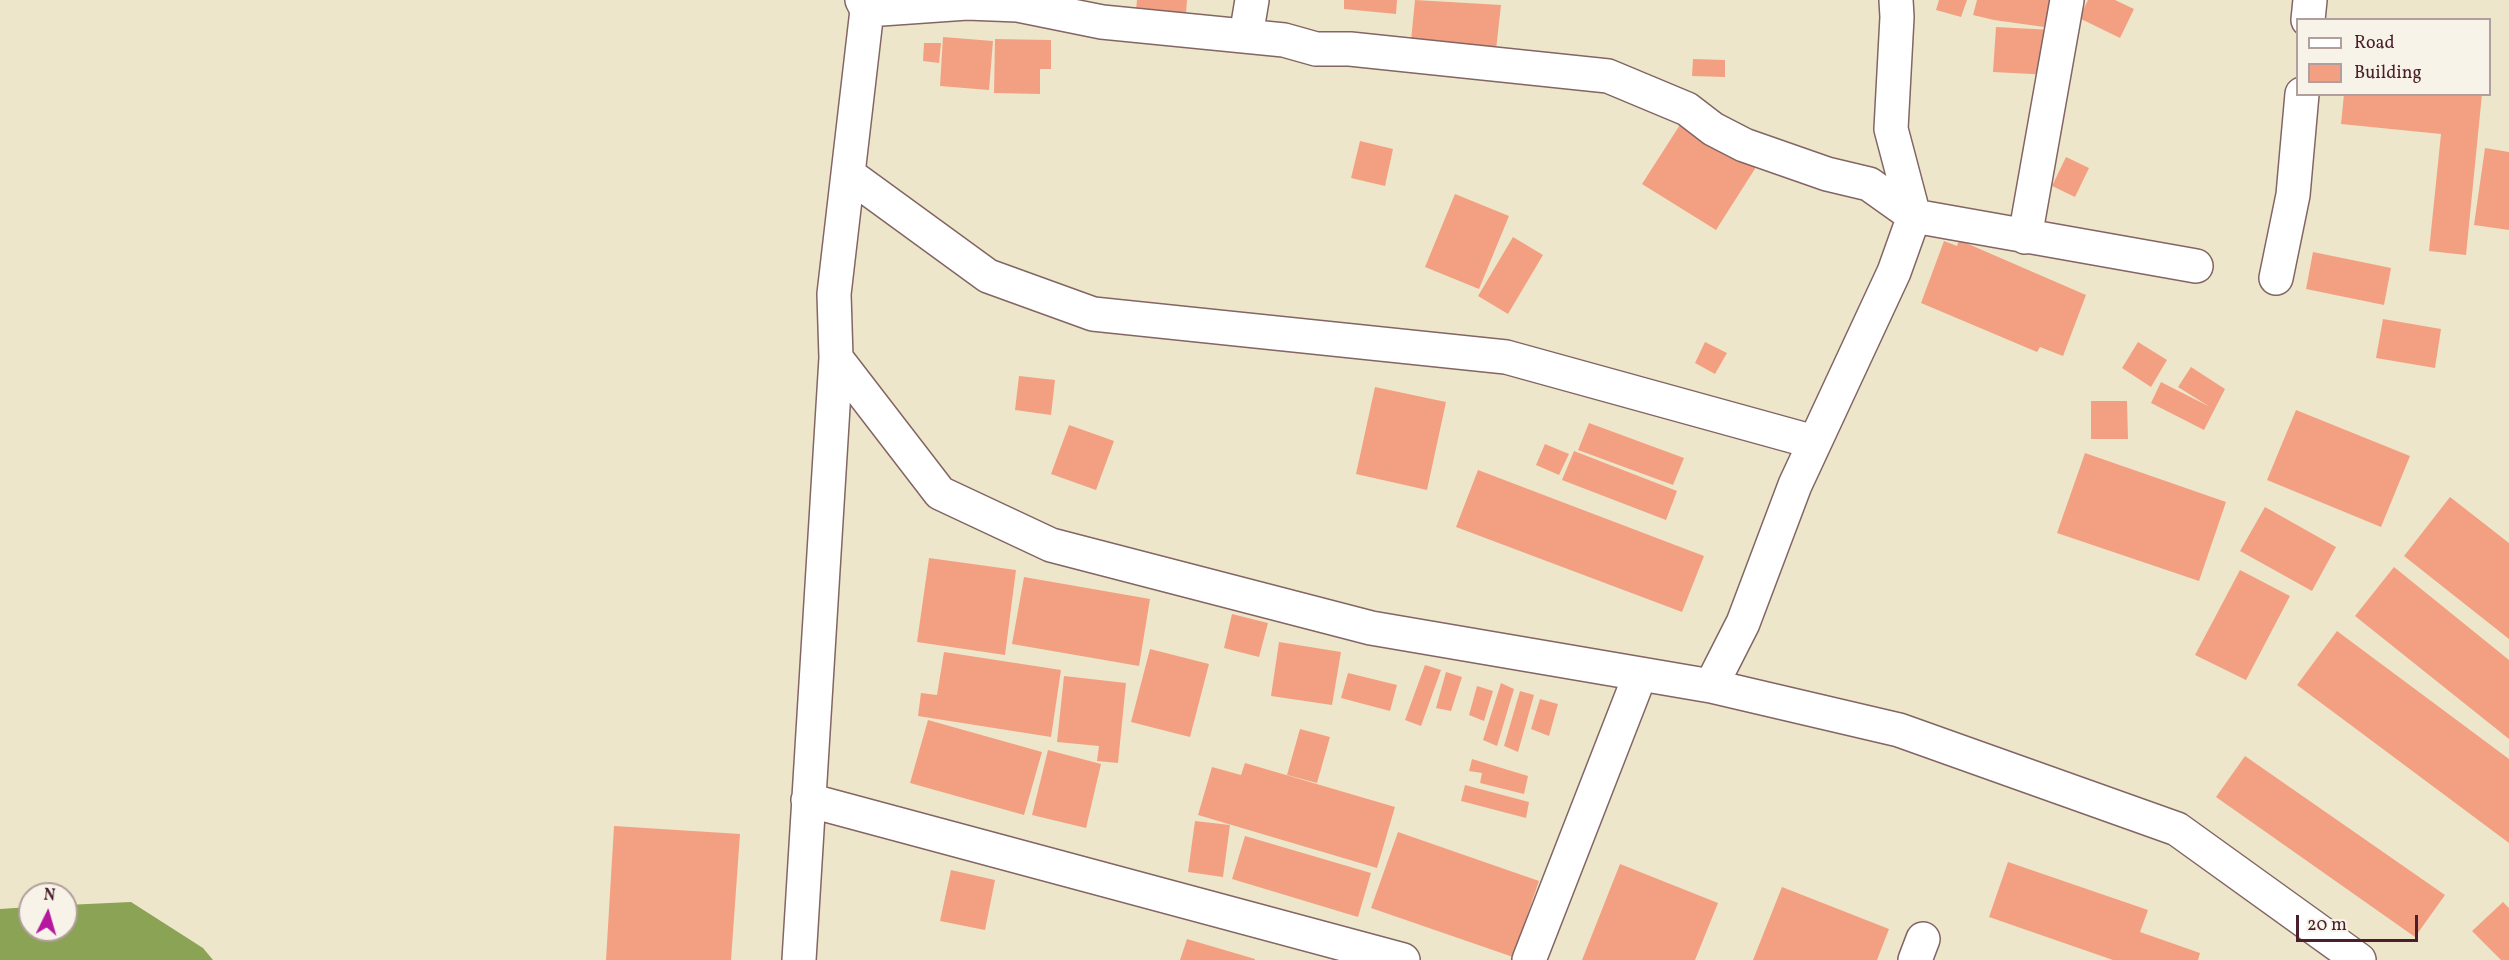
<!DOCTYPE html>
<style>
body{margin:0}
#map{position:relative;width:2509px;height:960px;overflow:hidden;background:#eee6cb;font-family:Vollkorn,serif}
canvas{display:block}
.legend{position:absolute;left:2296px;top:18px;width:195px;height:78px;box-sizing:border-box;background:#f7f3e8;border:2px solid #b29e9c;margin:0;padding:8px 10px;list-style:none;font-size:18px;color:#4a1f2b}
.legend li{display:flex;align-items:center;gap:12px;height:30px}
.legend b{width:30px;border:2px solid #b29e9c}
.north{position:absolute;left:18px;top:882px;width:60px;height:60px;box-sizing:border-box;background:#f7f3e8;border:2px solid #b29e9c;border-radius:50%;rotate:5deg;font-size:16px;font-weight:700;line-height:24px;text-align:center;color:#4a1f2b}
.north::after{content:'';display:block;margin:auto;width:21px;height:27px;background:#b5179e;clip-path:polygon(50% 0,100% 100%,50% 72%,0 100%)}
.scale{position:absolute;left:2296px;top:915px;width:122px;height:27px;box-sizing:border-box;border:3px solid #4a1f2b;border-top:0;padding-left:8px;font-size:18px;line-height:21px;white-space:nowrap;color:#4a1f2b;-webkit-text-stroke:4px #f7f3e8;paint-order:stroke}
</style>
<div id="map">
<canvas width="2509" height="960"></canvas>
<ul class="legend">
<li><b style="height:8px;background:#fff"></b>Road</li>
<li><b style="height:16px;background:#f3a082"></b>Building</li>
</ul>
<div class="north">N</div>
<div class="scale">20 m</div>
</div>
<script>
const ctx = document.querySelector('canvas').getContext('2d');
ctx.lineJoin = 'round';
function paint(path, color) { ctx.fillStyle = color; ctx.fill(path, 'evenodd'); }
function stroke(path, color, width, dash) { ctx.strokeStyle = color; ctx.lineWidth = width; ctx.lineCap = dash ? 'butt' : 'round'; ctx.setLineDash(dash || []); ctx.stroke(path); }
paint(new Path2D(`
 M131 902 203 948 213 960H0V909L30 907V930H66V905Z`), '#8aa354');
paint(new Path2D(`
 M1137 0H1187L1186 14 1136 10Z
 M1344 0H1397L1396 14 1344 9Z
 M1415 0 1501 5 1495 59 1410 51Z
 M1939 0H1967L1961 17 1936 10Z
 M1977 0H2052L2044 27 1994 20 1973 15Z
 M2088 0H2115L2134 9 2120 38 2079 18Z
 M1996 27 2053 30 2051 75 1993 72Z
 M943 37 993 41 989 90 940 86Z
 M995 39 1051 40V69H1040V94L994 93Z
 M924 43H941L939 63 923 61Z
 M1693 59 1725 60V77L1692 76Z
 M2344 94H2482L2466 255 2429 251 2441 134 2341 124Z
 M1685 117 1758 164 1716 230 1642 184Z
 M1360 141 1393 149 1385 186 1351 178Z
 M2485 148 2509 152V230L2474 225Z
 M2066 157 2089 168 2075 197 2052 186Z
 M1455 194 1509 216 1479 289 1425 267Z
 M1513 237 1543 255 1508 314 1478 296Z
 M1959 240 2086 295 2063 356 2040 347 2037 352 1921 303 1944 241 1957 246Z
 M2313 252 2391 268 2384 305 2306 289Z
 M2383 319 2441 329 2435 368 2376 358Z
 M1705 342 1727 353 1715 374 1695 363Z
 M2138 342 2167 360 2151 387 2122 368Z
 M2191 367 2225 389 2204 430 2151 403 2161 382 2210 407 2178 387Z
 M1019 376 1055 380 1051 415 1015 410Z
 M1375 387 1446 402 1427 490 1356 474Z
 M2091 401H2127L2128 439H2091Z
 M2296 410 2410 456 2381 527 2267 480Z
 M1589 423 1684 458 1673 485 1578 450Z
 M1069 425 1114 441 1096 490 1051 474Z
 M1545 444 1569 454 1559 475 1536 465Z
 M1574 451 1677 491 1666 520 1562 480Z
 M2085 453 2226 502 2199 581 2057 533Z
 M1478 470 1704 556 1682 612 1456 527Z
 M2450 497 2509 543V639L2404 556Z
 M2265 507 2336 547 2312 591 2240 551Z
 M929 558 1016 570 1005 655 917 642Z
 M2394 567 2509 660V739L2355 616Z
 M2240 570 2290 596 2246 680 2195 655Z
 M1024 577 1150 599 1139 666 1012 644Z
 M1232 614 1268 623 1259 657 1224 648Z
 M2337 631 2509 759V843L2297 685Z
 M1279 642 1341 652 1332 705 1271 696Z
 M1150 649 1209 664 1190 737 1131 722Z
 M944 652 1061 670 1051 737 918 716 921 693 937 695Z
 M1425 665 1441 670 1421 726 1405 720Z
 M1446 672 1462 677 1451 711 1436 708Z
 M1348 673 1397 685 1390 711 1341 698Z
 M1064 676 1126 683 1118 763 1097 761 1099 746 1057 742Z
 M1501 683 1514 689 1497 746 1483 740Z
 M1477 686 1493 691 1484 721 1469 715Z
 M1520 691 1534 695 1518 752 1504 746Z
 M1540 699 1558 704 1549 736 1531 729Z
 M928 720 1042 752 1024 815 910 783Z
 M1300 729 1330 737 1317 783 1287 775Z
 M1048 750 1101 764 1086 828 1032 815Z
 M2245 756 2445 895 2415 937 2216 797Z
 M1472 759 1528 776 1524 794 1480 783 1482 773 1469 771Z
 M1245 763 1395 807 1377 868 1198 815 1212 767 1241 775Z
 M1465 785 1529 802 1526 818 1461 801Z
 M1195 821 1230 825 1223 877 1188 872Z
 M614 826 740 834 731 960H606Z
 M1398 832 1539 881 1513 957 1371 908Z
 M1245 836 1371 873 1358 917 1232 879Z
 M2008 862 2148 910 2140 932 2200 953 2198 960H2113L1989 917Z
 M1620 864 1718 903 1695 960H1582Z
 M951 870 995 880 985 930 940 921Z
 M1782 887 1889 929 1877 960H1753Z
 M2503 902 2509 908V960H2501L2472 931Z
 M1187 939 1255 959V960H1180Z`), '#f3a082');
const minor = new Path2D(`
 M1896 0 1897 17 1891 129 1914 216
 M867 10 967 3 1018 5 1102 22 1284 40 1316 49H1350L1608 76 1687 109 1713 129 1744 145 1827 174 1869 184 1914 216
 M2308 20 2310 0
 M1246 36 1252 0
 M848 174 988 276 1093 314 1506 357 1814 442
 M2025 237 2067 0
 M2276 278 2293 195 2302 94
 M836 358 940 493 1051 545 1371 628 1711 686 1899 730 2177 829 2359 960
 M1711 686 1743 623 1795 485 1894 272 1914 216 2196 266
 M808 800 1403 960
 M799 960 836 358 834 294 867 10 862 0
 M1529 960 1640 675
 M1915 960 1923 939`);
stroke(minor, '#836563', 36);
stroke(minor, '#fff', 33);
</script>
